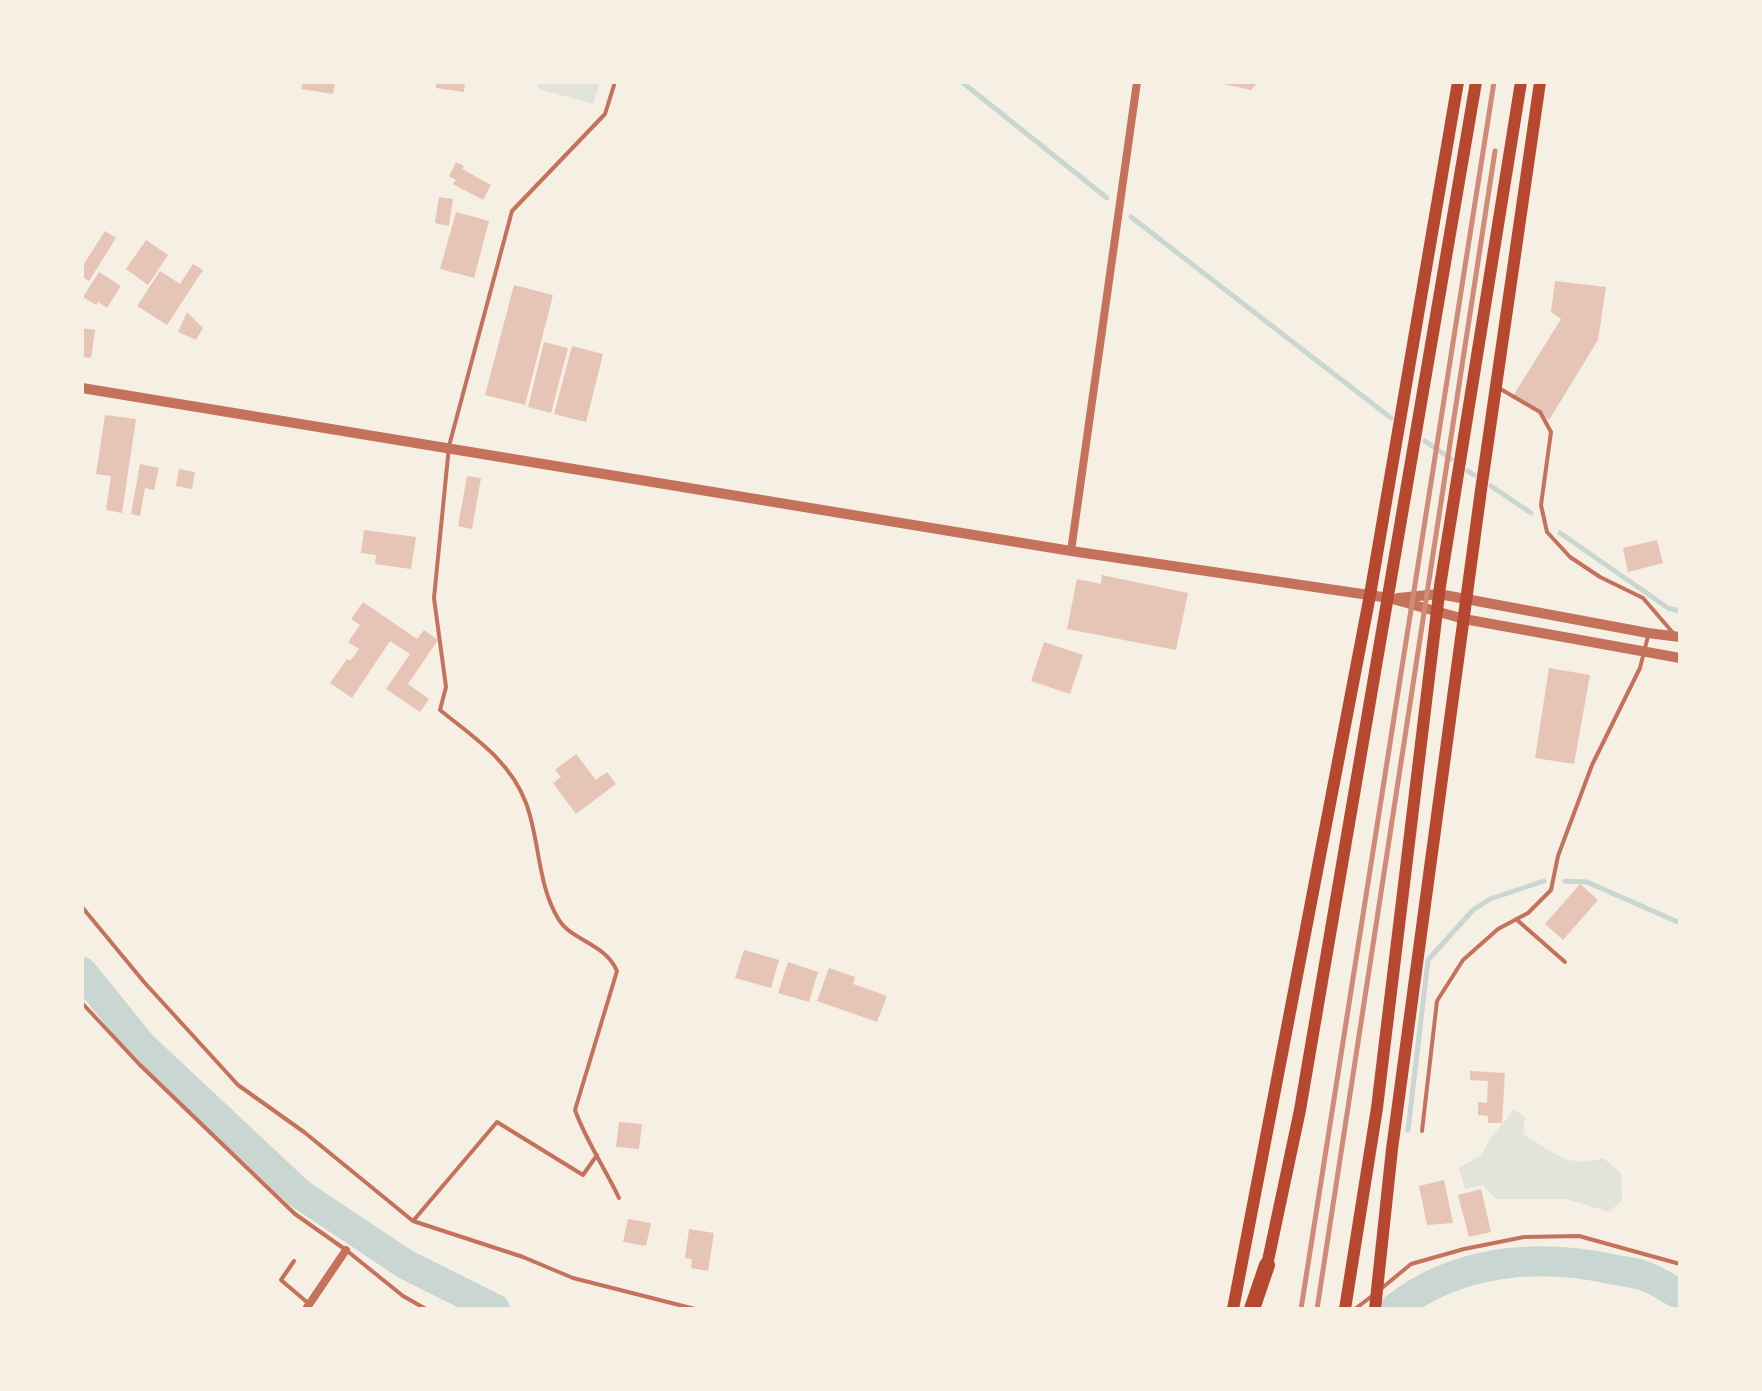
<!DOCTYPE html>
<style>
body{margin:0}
#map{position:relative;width:1762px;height:1391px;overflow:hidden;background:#f6efe4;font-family:"Space Grotesk",sans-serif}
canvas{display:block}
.frame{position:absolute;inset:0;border:84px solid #f6efe4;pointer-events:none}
</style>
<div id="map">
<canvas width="1762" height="1391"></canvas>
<div class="frame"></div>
</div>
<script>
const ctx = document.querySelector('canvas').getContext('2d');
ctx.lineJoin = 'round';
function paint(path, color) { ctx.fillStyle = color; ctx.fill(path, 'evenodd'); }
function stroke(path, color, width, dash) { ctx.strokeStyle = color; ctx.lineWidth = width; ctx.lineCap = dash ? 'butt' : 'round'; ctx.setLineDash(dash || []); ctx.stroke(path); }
paint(new Path2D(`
 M536 82H600L593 104 539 89Z
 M1513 1109 1525 1117 1523 1134C1554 1152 1567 1169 1603 1158L1621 1173 1622 1200 1609 1212 1566 1199H1496L1483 1185 1465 1189 1459 1168 1483 1154C1489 1133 1503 1128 1513 1109Z`), '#e2e4dc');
stroke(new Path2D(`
 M962 82 1107 198
 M1131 217 1391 418
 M1425 441 1451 459
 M1468 471 1474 475
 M1491 486 1531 513
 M1560 533 1668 608 1680 611
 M1565 881 1587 882 1680 923
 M1408 1130 1428 960 1473 910 1490 899 1544 881`), '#c9d6d2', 5);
stroke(new Path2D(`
 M82 972 142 1046 300 1194 405 1264 495 1309
 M1394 1309C1456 1260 1536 1253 1611 1269 1621 1271 1632 1272 1642 1275 1655 1279 1668 1288 1680 1295`), '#c9d6d2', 30);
paint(new Path2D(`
 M303 82H335L333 94 301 89Z
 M436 82H465L464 92 436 88Z
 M1215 82H1258L1251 90Z
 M456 162 464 166 462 169 491 185 483 200 453 184 456 180 449 176Z
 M439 197 453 199 449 226 435 223Z
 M456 212 489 221 474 278 440 269Z
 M105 231 116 238 89 281 82 277V267Z
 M146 240 168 255 148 285 126 269Z
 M193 264 203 270 167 325 137 306 160 271 180 284Z
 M99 272 121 286 107 308 98 302 96 305 83 297Z
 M1555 281 1606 287 1598 340 1549 420 1513 396 1561 319 1551 312Z
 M514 285 553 295 525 405 485 395Z
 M187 312 203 328 196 340 178 332Z
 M82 328 95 330 91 358 82 357Z
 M544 342 568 348 551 413 528 407Z
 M572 346 603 354 586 422 554 414Z
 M105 415 136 419 122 513 106 510 111 476 96 474Z
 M140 464 159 468 154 490 145 488 140 516 131 514Z
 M179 469 195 472 192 489 176 486Z
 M467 476 481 478 472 529 458 526Z
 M364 530 416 537 411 569 375 564 376 555 361 553Z
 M1657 540 1663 563 1628 572 1623 548Z
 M1102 575 1188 593 1176 650 1067 629 1077 579 1101 584Z
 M363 602 417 639 424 630 438 640 408 684 429 699 420 712 386 689 410 654 390 641 352 698 330 683 347 659 350 661 359 649 348 642 360 625 351 619Z
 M1044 642 1083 655 1070 694 1031 681Z
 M1549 668 1590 675 1574 764 1535 758Z
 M576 754 596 780 607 772 616 784 576 814 553 783 561 777 555 770Z
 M1580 884 1598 900 1563 940 1545 924Z
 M744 950 779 960 771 988 735 978Z
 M788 962 818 972 809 1002 778 993Z
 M829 968 855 977 853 984 887 996 877 1022 817 1001Z
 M1470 1071 1505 1073 1502 1123H1488V1116L1478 1115V1102L1487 1103 1488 1081 1470 1080Z
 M619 1122 642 1124 639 1149 616 1147Z
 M1444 1180 1453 1223 1427 1225 1419 1186Z
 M1481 1189 1491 1232 1469 1237 1458 1195Z
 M628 1219 651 1223 646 1246 623 1242Z
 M689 1229 714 1233 708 1271 691 1268 692 1259 685 1258Z`), '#e6c5b7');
stroke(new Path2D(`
 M615 82 605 114 512 211 449 446 434 598 446 687 440 710C473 737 510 760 526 803 540 840 537 885 559 920 572 941 605 943 617 971L575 1110C586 1141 605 1168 619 1198
 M1497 387 1540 412 1551 432 1541 505 1547 532 1570 557 1600 577 1643 598 1674 634
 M82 907 144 982 238 1085 304 1132 413 1221 523 1257 573 1278 695 1309
 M1516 919 1565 962
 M82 1003 139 1064 295 1214 346 1250 403 1296 426 1309
 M1422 1131 1437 1001 1463 960 1498 929 1528 913 1551 890 1558 856 1592 765 1640 668 1648 636
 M413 1221 497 1122 583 1175 597 1155
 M294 1261 281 1280 308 1303
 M1382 1288 1411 1264 1464 1249 1524 1237 1579 1236 1680 1264
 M1355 1309 1372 1296`), '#c5725c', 4);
stroke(new Path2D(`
 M1071 551 1137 82
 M306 1309 346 1250`), '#c5725c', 8);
stroke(new Path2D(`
 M82 388 1071 551 1389 598 1464 619 1680 658
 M1398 598 1439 594 1648 633 1680 637`), '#c5725c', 10);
stroke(new Path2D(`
 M1266 1270 1300 1110 1476 82
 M1233 1309 1370 595 1458 82
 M1345 1309 1377 1108 1440 586 1521 82
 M1375 1309 1392 1149 1481 490 1540 82`), '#b5482f', 12);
stroke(new Path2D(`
 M1252 1309 1267 1265`), '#b5482f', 16);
stroke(new Path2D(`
 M1301 1309 1494 82
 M1317 1309 1495 151`), '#cf8b77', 5);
</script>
